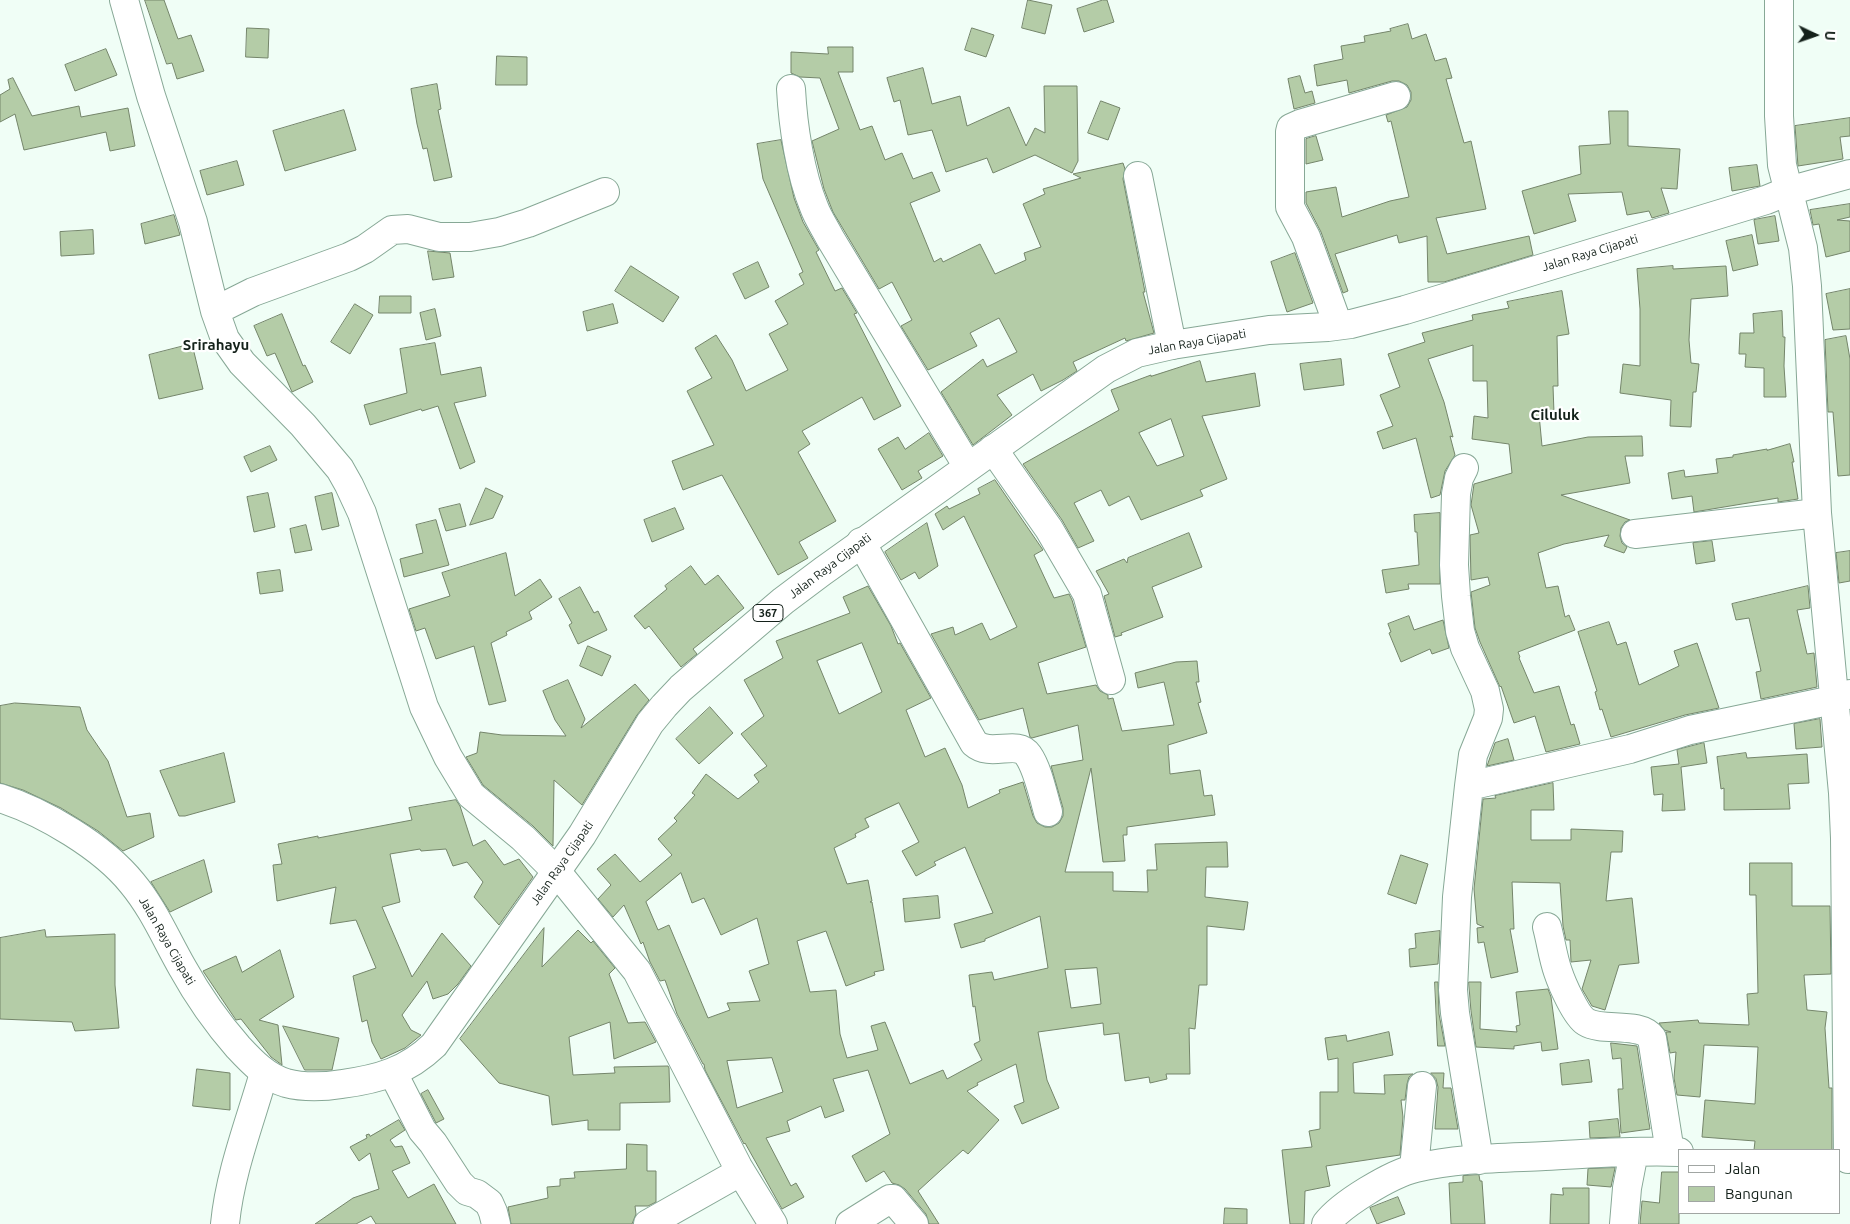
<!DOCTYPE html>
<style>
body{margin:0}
#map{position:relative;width:1850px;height:1224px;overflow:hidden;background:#f0fef6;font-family:Ubuntu,sans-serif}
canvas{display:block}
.legend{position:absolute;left:1678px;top:1149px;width:162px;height:65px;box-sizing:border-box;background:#fff;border:1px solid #a1a6a3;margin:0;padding:6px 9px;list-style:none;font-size:15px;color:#14211a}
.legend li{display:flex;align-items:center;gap:10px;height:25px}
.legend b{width:25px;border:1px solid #a1a6a3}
.north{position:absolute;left:1790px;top:10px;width:50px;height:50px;-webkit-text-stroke:4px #fff;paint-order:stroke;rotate:93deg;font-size:14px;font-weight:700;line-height:20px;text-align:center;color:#14211a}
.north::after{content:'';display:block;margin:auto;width:18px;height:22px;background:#14211a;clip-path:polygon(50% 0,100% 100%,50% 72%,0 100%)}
</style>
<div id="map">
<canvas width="1850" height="1224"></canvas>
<ul class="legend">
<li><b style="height:6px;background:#fff"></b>Jalan</li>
<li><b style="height:14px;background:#b4cca7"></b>Bangunan</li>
</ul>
<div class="north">U</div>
</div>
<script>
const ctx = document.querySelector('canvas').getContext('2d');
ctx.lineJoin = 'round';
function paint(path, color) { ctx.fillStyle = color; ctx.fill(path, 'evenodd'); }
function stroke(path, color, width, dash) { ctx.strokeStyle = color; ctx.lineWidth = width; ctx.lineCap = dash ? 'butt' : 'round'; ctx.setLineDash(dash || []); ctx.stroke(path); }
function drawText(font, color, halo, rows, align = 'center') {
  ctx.font = font + ' Ubuntu,sans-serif'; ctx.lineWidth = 4.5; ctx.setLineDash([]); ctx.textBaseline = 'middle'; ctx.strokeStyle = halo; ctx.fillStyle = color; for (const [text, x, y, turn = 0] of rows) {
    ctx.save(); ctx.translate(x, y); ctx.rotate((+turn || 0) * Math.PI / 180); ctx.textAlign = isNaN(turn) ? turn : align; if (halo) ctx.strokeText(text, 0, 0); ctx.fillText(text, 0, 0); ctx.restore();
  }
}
const building = new Path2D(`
 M145 0H164L178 39 191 35 204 71 177 79 172 63 167 64Z
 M1028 0 1052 5 1045 34 1022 28Z
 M1103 0H1107L1114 22 1084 32 1077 9Z
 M1408 24 1412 39 1426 34 1435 61 1446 58 1452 78 1446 79 1464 143 1471 141 1486 209 1436 218 1447 254 1529 236 1533 255 1444 282H1428L1427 236 1399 243 1397 235 1335 254 1348 291 1343 293 1321 232 1306 203V192L1336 187 1342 217 1390 201 1409 197 1391 121 1388 122 1386 115 1407 107 1411 100V92L1407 85 1399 81H1392L1349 93 1347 80 1317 86 1314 65 1343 59 1341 46 1365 42 1364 36 1391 31 1390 29Z
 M247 28 269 29 268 58 246 57Z
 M972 28 994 35 986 57 965 50Z
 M828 47H853V72H838L860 130 872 126 885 160 902 153 913 179 932 172 940 191 910 203 934 262 941 258 943 262 980 244 995 274 1026 260 1024 253 1041 247 1023 204 1045 194 1043 189 1081 178 1073 174 1123 163 1125 169 1123 179 1145 292H1143L1154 333 1126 341 1125 338 1073 362 1077 371 1063 380 1041 391 1033 374 997 395 1012 415 973 445 941 392 983 359 987 367 1017 352 999 318 970 333 977 346 928 370 901 326 912 320 892 282 879 289 833 212 824 189 812 141 839 129 820 78 800 77 791 73V52L828 54Z
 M106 49 117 75 75 91 65 65Z
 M497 56 527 57V85H496Z
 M923 68 932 104 960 96 967 126 1009 107 1026 146 1035 128 1045 133 1044 86H1077L1078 161 1072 173 1035 155 993 173 987 158 946 172 932 130 908 135 900 100 894 102 887 78Z
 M1300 76 1305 93 1312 91 1315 103 1294 109 1288 79Z
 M13 78 32 116 79 106 81 117 128 108 135 146 110 151 106 132 24 150 15 114 0 122V95L10 89 8 80Z
 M437 84 441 109 438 110 452 177 434 181 427 148 423 149 417 124 411 89Z
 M1101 101 1120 108 1108 140 1088 133Z
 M344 110 356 150 285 171 273 131Z
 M1609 111H1628V146L1680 149 1677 189 1661 188 1669 213 1652 218 1649 211 1627 215 1622 192 1568 194 1576 221 1534 234 1522 191 1581 174 1579 146 1610 144Z
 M1850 118V136L1840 137 1843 159 1798 166 1795 126Z
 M1316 136 1323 160 1306 164V139Z
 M781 140 794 198 803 222 819 250 816 252 835 291 842 288 857 313 854 314 901 406 874 420 862 397 802 431 810 444 798 452 836 521 799 542 808 558 778 575 722 475 683 490 672 461 714 445 687 391 712 378 695 348 716 335 732 360 746 391 788 370 769 334 788 324 775 301 804 284 799 274 803 272 763 179 757 144Z
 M237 161 244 185 207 195 200 171Z
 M1757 165 1760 186 1732 191 1729 168Z
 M1850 204V217L1837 220 1850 221V251L1826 257 1819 224 1813 225 1810 210Z
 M174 215 180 235 145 244 141 224Z
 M1775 216 1779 241 1758 244 1754 220Z
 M93 230 94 254 61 256 60 232Z
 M1752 235 1758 265 1733 271 1726 241Z
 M428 251 450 253 454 277 433 280Z
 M1295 253 1313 303 1287 312 1271 262Z
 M758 262 769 287 745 299 733 274Z
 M631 266 679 297 663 322 615 291Z
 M1673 266V269L1726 266 1728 296 1691 299 1689 340 1691 363 1699 364 1696 392H1693L1691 427 1670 426 1671 400 1620 393 1623 364 1640 366V309L1637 269Z
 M1850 289V329L1833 330 1826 294Z
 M1562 291 1569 334 1557 336 1558 386H1553L1554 413 1539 414 1542 446 1588 437 1642 436 1643 456H1625L1630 483 1561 495 1630 520 1625 522 1621 528 1620 536 1622 543 1627 547 1624 553 1604 546 1609 535 1564 544 1538 553 1546 588 1558 586 1565 617 1569 615 1575 630 1518 652 1520 657 1519 658 1534 693 1559 686 1571 725 1574 724 1580 744 1546 752 1535 716 1514 723 1501 686 1500 687 1480 642 1475 628 1471 592 1490 585 1488 577 1471 580 1470 535 1479 533 1471 505 1474 484 1512 473 1509 444 1472 439 1474 416 1488 418 1487 381H1473V345L1428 359 1444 402 1453 437 1450 436 1455 455 1445 471 1440 495 1431 498 1416 438 1383 449 1377 432 1393 426 1380 395 1400 387 1388 354 1425 342 1422 333 1473 320 1472 315 1509 308 1507 302Z
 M380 296H411V313H379Z
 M355 304 373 315 350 354 331 342Z
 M613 304 618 323 587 331 583 312Z
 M435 309 441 336 426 340 420 313Z
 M1782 311 1783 337H1785L1784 366 1786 397H1764V368L1745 367 1746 354H1739L1740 333H1754L1753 314Z
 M282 314 303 366 305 365 313 382 292 392 275 353 267 356 254 326Z
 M1846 336 1850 359V475L1838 476 1833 412H1828L1825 340Z
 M435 343 441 375 481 367 486 396 454 403 475 462 460 469 438 406 422 411 421 409 370 425 364 405 407 393 400 349Z
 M192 344 203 389 159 399 149 355Z
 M1341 359 1344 385 1304 390 1300 364Z
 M1200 361 1206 382 1255 373 1260 406 1202 416 1227 479 1200 490 1203 496 1141 520 1129 496 1109 506 1101 490 1074 503 1094 541 1078 548 1062 520 1023 464 1119 410 1111 390 1151 375V376ZM1171 419 1184 456 1157 466 1139 433Z
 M929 433 943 456 918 471 922 478 902 490 878 449 898 437 905 449Z
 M1790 444 1794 462H1792L1798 499 1778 502V498L1694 512 1692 496 1672 499 1668 473 1684 470 1685 477 1718 473 1716 459 1733 457V455L1767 449V450Z
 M270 446 277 460 251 472 244 457Z
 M995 480 1043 550 1034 555 1054 598 1069 594 1072 600 1086 647 1038 663 1047 694 1096 685 1100 691 1108 695V699L1113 698 1122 731 1174 725 1164 682 1138 688 1135 673 1176 662 1197 661 1199 682H1196L1201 702 1198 703 1207 733 1168 745 1170 774 1200 770 1204 796 1212 795 1215 815 1127 827V835H1123L1125 861 1103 862 1091 768 1065 872H1113V891L1148 892 1147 870H1157L1155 844 1227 842 1228 867H1206L1205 897 1248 902 1244 930 1207 926V985H1199L1195 1029 1189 1028 1190 1074H1166L1167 1079 1150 1083 1149 1077 1125 1081 1119 1033 1104 1035 1103 1023 1038 1032 1047 1080 1059 1108 1022 1124 1014 1106 1024 1102 1016 1064 977 1083 978 1085 967 1091 999 1120 968 1154 963 1150 918 1191 939 1224H929L926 1214 905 1189 899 1185 892 1183 884 1171 866 1182 852 1156 890 1134 868 1070 833 1079 844 1111 825 1118 821 1106 787 1121 790 1131 766 1138 791 1186 796 1183 804 1197 782 1209 745 1143 744 1144 705 1070 704 1064H703L677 1014 665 980 660 981 650 962 643 942 641 944 624 905 613 917 598 899 611 885 597 869 615 854 640 882 672 855 658 839 677 821 674 818 695 795 692 793 706 774 738 799 759 782 754 775 767 766 741 734 764 716 744 680 783 658 776 641 850 613 843 597 868 586 891 626 898 644 900 643 931 698 906 710 925 757 945 748 962 785 968 808 1000 793 999 790 1023 782 1033 816 1037 823 1045 827H1052L1059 823 1063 816V808L1051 766 1083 760 1078 725 1032 738 1030 737 1023 708 979 720 931 634 953 627 955 635 982 623 990 640 1017 627 964 516 943 530 935 514 947 506 949 509 980 494 978 489ZM862 643 882 692 839 714 817 661ZM899 803 919 842 902 851 916 876 936 865 934 862 965 847 993 913 954 924 961 948 985 941V939L1040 916 1048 968 994 980 992 972 969 975 973 1007 975 1006 980 1041 974 1044 982 1060 947 1079 943 1070 910 1084 885 1022 871 1026 878 1050 847 1058 840 1034 836 990 810 992 797 941 826 931 846 986 875 975 874 972 884 970 872 902H870L872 901 868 880 847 884 834 848 856 837 855 834 869 827 865 819ZM681 873 692 903 704 898 721 935 757 918 769 964 749 971 760 1001 727 1003 730 1010 708 1018 669 925 658 930 646 902ZM1097 968 1101 1004 1071 1008 1065 970ZM772 1058 783 1092 737 1108 727 1061Z
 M486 488 503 496 493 518 470 525Z
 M268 493 275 527 254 532 247 497Z
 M332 493 339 526 322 530 315 497Z
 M460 504 466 526 446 531 439 509Z
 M675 508 684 529 652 542 644 520Z
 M1440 513V584H1408L1409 589 1386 593 1382 570 1419 565 1417 532H1415L1414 515Z
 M436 520 449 565 404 577 400 559 423 553 416 525Z
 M927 523 938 566 919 579 915 572 901 580 885 552Z
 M306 525 312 550 295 553 290 529Z
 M1189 533 1202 567 1152 587 1163 617 1121 633 1122 635 1115 637 1104 596 1109 594 1096 571 1124 559 1127 563 1128 558Z
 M1712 541 1715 561 1696 564 1693 543Z
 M1850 551V581L1839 583 1836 553Z
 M506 553 515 596 540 579 552 597 529 612 532 619 506 632 507 635 491 643 506 701 489 705 474 646 436 659 425 628 416 631 409 609 450 596 442 573Z
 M691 566 705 585 718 575 744 608 693 649 697 654 681 667 649 626 645 629 634 616 667 589 665 586Z
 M280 570 283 591 260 594 257 573Z
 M1808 586 1810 608 1797 610 1807 654 1814 653 1817 687 1761 699 1756 672 1761 671 1749 618 1736 620 1732 604Z
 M580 587 594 613 598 611 607 630 578 644 569 625 572 623 559 599Z
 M1409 616 1414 630 1443 620 1449 648 1432 654 1430 649 1401 662 1389 633 1391 632 1388 624Z
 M1609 622 1617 645 1626 642 1639 685 1679 666 1674 651 1697 643 1719 708 1685 715 1611 737 1602 709 1600 710 1595 692 1597 691 1578 632Z
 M588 646 611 656 602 676 580 666Z
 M568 680 585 719 581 728 635 684 649 700 637 715 582 805 554 780 553 846 533 826 483 785 466 757 477 753 480 732 502 735 566 736 555 720 543 691Z
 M15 703 80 707 87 730 108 761 127 817 150 813 154 837 123 851 98 831 61 808 23 790 0 783V706Z
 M710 707 733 733 699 764 676 739Z
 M1820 719 1822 747 1796 749 1794 724Z
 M1508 739 1514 760 1487 766 1495 743Z
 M1704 743 1707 763 1681 767 1685 810 1662 811 1663 794 1654 795 1651 767 1679 764 1677 750Z
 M224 753 235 802 185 816H179L160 771Z
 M1746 753 1747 758 1807 754 1809 783 1788 784 1790 809 1724 810V788L1721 789 1717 757Z
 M1553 783 1554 810H1531V840H1571V829L1623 831 1622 852H1611L1606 901 1632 898 1639 963 1619 965 1605 1010 1592 1006 1582 989 1591 960 1571 962 1570 940H1566L1563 926 1560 883 1512 882 1514 929H1510L1518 972 1491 978 1484 942 1478 943 1477 928 1484 927 1477 924 1474 889 1483 799 1496 798 1495 796Z
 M456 800 460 806 473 846 485 840 504 865 519 859 533 877 499 925 474 897 483 882 467 862 453 866 446 849 421 851 420 849 390 854 400 902 382 907 412 977 442 933 471 966 458 984 448 994 433 999 427 981 402 1015 411 1030 421 1035 405 1048 381 1059 372 1042 367 1020 362 1022 353 976 376 968 356 920 330 924 336 887 277 901 273 865 282 864 278 844 318 836V838L412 820 409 808Z
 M1401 855 1428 864 1416 904 1388 894Z
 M204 860 212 892 170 912 151 882Z
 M1750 863H1792V906H1830L1831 974 1804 975 1807 1010 1827 1012 1825 1028 1829 1088H1832V1150H1754L1755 1141 1702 1137 1705 1100 1755 1104 1758 1047 1704 1045 1700 1097 1677 1095 1674 1078 1676 1052 1670 1053 1666 1032H1671L1664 1030 1659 1023 1698 1020 1699 1023 1749 1025 1747 994 1758 993 1756 895H1750Z
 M938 896 940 918 905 922 903 899Z
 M544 928 542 967 578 930 591 943 593 941 615 968 609 974 628 1023 645 1022 656 1042 614 1059 610 1022 569 1037 573 1075 615 1073 614 1067 668 1066 669 1068 670 1102 620 1103V1130H588V1120L552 1125 549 1096 499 1083 460 1039Z
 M45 930 46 937 115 934V985L119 1028 75 1031 72 1022 0 1019V938Z
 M1440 931 1438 964 1410 967 1409 949 1416 948 1415 934Z
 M280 950 294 997 259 1020 278 1025 282 1065 271 1057 241 1019 236 1020 203 971 236 956 242 972Z
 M1435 982H1438L1439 1014 1445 1046H1438Z
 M1469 982H1481L1480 1029 1517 1032 1516 1026 1520 1025 1516 992 1548 989 1551 997 1558 1049 1542 1051 1541 1042 1514 1046V1049L1476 1047 1471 1011Z
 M283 1026 339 1038 332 1070H305Z
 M1389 1032 1393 1055 1353 1063 1354 1093 1385 1094 1384 1075 1413 1074 1409 1077 1407 1084 1405 1100H1401L1403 1117 1400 1155 1326 1166 1330 1186 1305 1191 1304 1224H1290L1282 1150 1312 1147 1309 1131 1320 1129V1092H1338V1058L1328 1060 1325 1038 1346 1035 1347 1041Z
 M1611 1043 1637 1046 1650 1129 1621 1133 1618 1089H1623L1621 1058 1613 1059Z
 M1589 1060 1592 1082 1562 1085 1560 1064Z
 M197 1069 230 1073V1110L193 1106Z
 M1431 1073H1444L1443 1088H1451L1458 1129H1435L1438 1087 1436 1079Z
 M428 1090 444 1119 436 1123 421 1094Z
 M1618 1119 1620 1137 1590 1138 1589 1122Z
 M399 1120 405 1130 390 1140 395 1147 402 1146 410 1163 392 1171 408 1198 434 1184 456 1224H376L371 1216 356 1224H315L353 1198 379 1189 370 1153 359 1161 350 1147 367 1138 366 1135 369 1134 370 1136Z
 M627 1144 647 1145V1171H656V1202L648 1206H635L636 1214 632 1224H511L508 1207 548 1198 547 1187 560 1186V1179L575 1178 574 1172 626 1169Z
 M1615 1168 1611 1187 1587 1185 1588 1169Z
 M1662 1172H1679V1224H1640L1642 1201 1659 1203Z
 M1479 1175 1480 1181H1482L1485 1224H1451L1449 1183 1463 1182V1176Z
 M1563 1188H1589V1224H1550L1551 1194 1563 1195Z
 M1398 1197 1405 1214 1377 1224 1370 1208Z
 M1225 1208 1247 1209V1224H1224Z`);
paint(building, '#b4cca7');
stroke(building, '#74856a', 1);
const minor = new Path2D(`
 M124 0 151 96 193 222 215 311 225 339 242 363 303 425 340 469 349 485 362 513 424 707 448 757 471 795 523 838 556 871 637 971 738 1167 773 1224
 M1779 0V116L1782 165 1803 248 1807 286 1817 513 1843 793 1845 838 1848 1159
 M791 89C793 126 800 173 814 207 818 218 825 228 830 238L968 467
 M1138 176 1172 345
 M215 311 253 292 349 257 365 249 392 230 408 229 439 237H470L499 232 528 223 605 192
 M1338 325 1306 237 1290 207V132L1291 128 1300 124 1396 96
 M993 449 1049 529 1087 594 1111 680
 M1464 468 1459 478 1456 494 1454 565 1456 596 1460 631 1465 648 1485 691 1489 709 1488 718 1473 755 1469 786 1457 897 1453 990 1455 1013 1479 1160
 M1635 534 1817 513
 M861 542 974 743C991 758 1017 739 1028 755 1038 769 1043 795 1048 812
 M1469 786 1630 749 1690 730 1833 700 1850 694
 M1547 927C1551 942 1553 958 1558 972 1562 984 1576 1016 1586 1022 1602 1032 1640 1021 1652 1038L1670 1152
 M393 1073 422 1130 433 1143 459 1183 467 1191 477 1194 489 1203 493 1212 496 1224
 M1414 1168 1422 1086
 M225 1224C230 1172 250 1122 264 1073
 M648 1224 740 1172
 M850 1224 890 1199H893L914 1224
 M1326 1224C1341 1204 1391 1174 1416 1168 1457 1158 1502 1158 1545 1156 1589 1154 1634 1150 1679 1152
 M1624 1224 1627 1188 1634 1152`);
const major = new Path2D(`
 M0 798C44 812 103 847 132 883 153 908 166 939 182 967 198 996 217 1023 238 1047 252 1062 266 1077 286 1083 305 1088 323 1087 342 1084 379 1079 407 1071 434 1045L582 835 650 723 664 706 681 688 702 670 783 601 823 571 1106 369 1137 353 1172 345 1269 330 1328 327 1351 324 1405 310 1766 200 1788 191 1850 174`);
stroke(minor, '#87a896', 30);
stroke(major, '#87a896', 30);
stroke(minor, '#fff', 28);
stroke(major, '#fff', 28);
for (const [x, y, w] of [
 [768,613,30]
]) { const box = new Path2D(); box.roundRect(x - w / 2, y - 8.5, w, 17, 4); ctx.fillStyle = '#fff'; ctx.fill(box); stroke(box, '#14211a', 1); }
drawText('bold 11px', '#14211a', null, [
 ["367",768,613]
]);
drawText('12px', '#14211a', '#fff', [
 ["Jalan Raya Cijapati",1590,253,-17],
 ["Jalan Raya Cijapati",1197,342,-10],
 ["Jalan Raya Cijapati",830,566,-37],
 ["Jalan Raya Cijapati",562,863,-55],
 ["Jalan Raya Cijapati",167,941,60]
]);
drawText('bold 15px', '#14211a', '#fff', [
 ["Srirahayu",216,345],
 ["Ciluluk",1555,415]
]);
</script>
